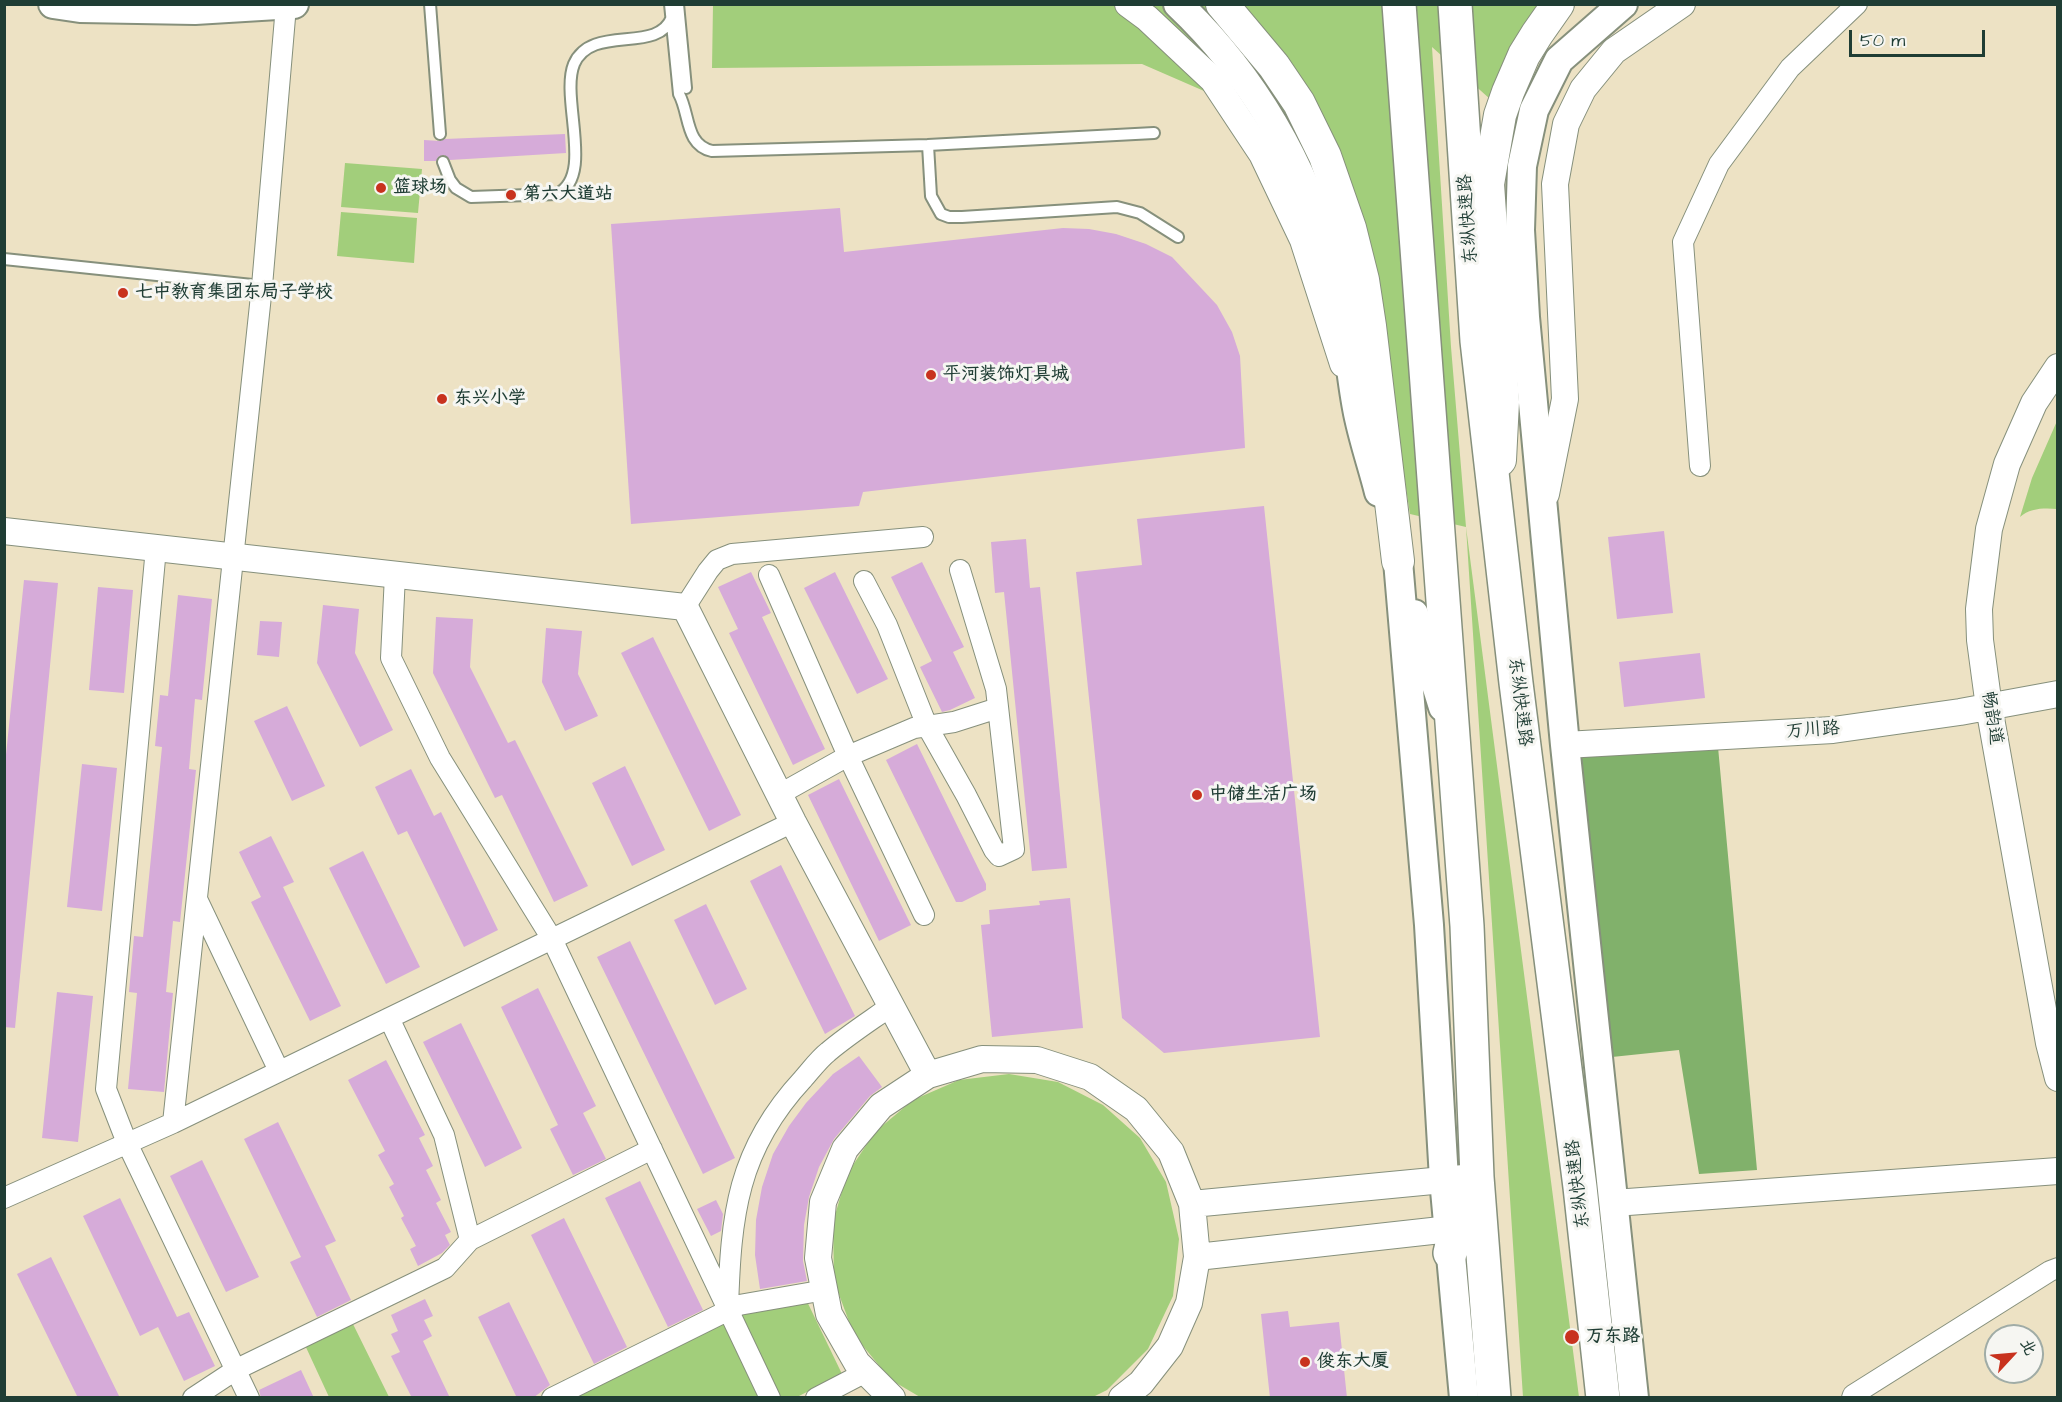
<!DOCTYPE html>
<meta charset="utf-8">
<style>
body{margin:0}
#map{position:relative;width:2062px;height:1402px;overflow:hidden;background:#ede2c4;font-family:"Architects Daughter","LXGW WenKai TC",sans-serif}
canvas{display:block}
.frame{position:absolute;inset:0;border:6px solid #1f3d34;pointer-events:none}
.north{position:absolute;left:1984px;top:1324px;width:60px;height:60px;box-sizing:border-box;background:#f6f6f2;border:2px solid #a0aca6;border-radius:50%;rotate:64deg;font-size:16px;font-weight:700;line-height:24px;text-align:center;color:#1f3d34}
.north::after{content:'';display:block;margin:auto;width:21px;height:27px;background:#c8321e;clip-path:polygon(50% 0,100% 100%,50% 72%,0 100%)}
.scale{position:absolute;left:1849px;top:30px;width:136px;height:27px;box-sizing:border-box;border:3px solid #1f3d34;border-top:0;padding-left:8px;font-size:18px;line-height:21px;white-space:nowrap;color:#1f3d34;-webkit-text-stroke:4px #f6f6f2;paint-order:stroke}
</style>
<div id="map">
<canvas width="2062" height="1402"></canvas>
<div class="frame"></div>
<div class="north">北</div>
<div class="scale">50 m</div>
</div>
<script>
const ctx = document.querySelector('canvas').getContext('2d');
ctx.lineJoin = 'round';
function paint(path, color) { ctx.fillStyle = color; ctx.fill(path, 'evenodd'); }
function stroke(path, color, width, dash) { ctx.strokeStyle = color; ctx.lineWidth = width; ctx.lineCap = dash ? 'butt' : 'round'; ctx.setLineDash(dash || []); ctx.stroke(path); }
function drawText(font, color, halo, rows, align = 'center') {
  ctx.font = font + ' "Architects Daughter","LXGW WenKai TC",sans-serif'; ctx.lineWidth = 6; ctx.setLineDash([]); ctx.textBaseline = 'middle'; ctx.strokeStyle = halo; ctx.fillStyle = color; for (const [text, x, y, turn = 0] of rows) {
    ctx.save(); ctx.translate(x, y); ctx.rotate((+turn || 0) * Math.PI / 180); ctx.textAlign = isNaN(turn) ? turn : align; if (halo) ctx.strokeText(text, 0, 0); ctx.fillText(text, 0, 0); ctx.restore();
  }
}
paint(new Path2D(`
 M713 5H1548L1490 99 1432 47 1451 347 1466 527 1579 1397H1523L1466 527 1410 514 1372 268 1335 148 1142 64 712 68Z
 M345 163 422 169 418 213 341 207Z
 M341 212 417 218 414 263 337 256Z
 M2057 421V509C2044 508 2030 508 2020 517L2032 478Z
 M1009 1074 1058 1082 1103 1105 1140 1138 1166 1182 1179 1239 1173 1296 1148 1349 1107 1390 1093 1397H920L891 1380 854 1335 834 1281 833 1222 847 1174 875 1132 913 1100 959 1080Z
 M801 1289 842 1374 797 1397 561 1398 756 1301Z
 M351 1320 389 1397H329L304 1343Z`), '#a2ce7b');
paint(new Path2D(`
 M1718 747 1757 1170 1699 1174 1679 1050 1612 1057 1578 753Z`), '#81b16b');
paint(new Path2D(`
 M565 134 566 153 450 160 444 155 438 157 436 161H424V140L440 141 445 139Z
 M840 208 844 252 1063 228 1089 229 1116 234 1146 244 1172 257 1217 305 1232 332 1240 356 1245 448 863 492 859 506 631 524 611 224Z
 M1264 506 1320 1037 1164 1053 1122 1018 1076 572 1142 565 1137 519Z
 M1664 531 1673 613 1617 619 1608 537Z
 M1026 539 1030 588 1040 587 1067 868 1032 871 1004 592 995 593 991 542Z
 M922 562 964 647 953 652 975 698 950 710 942 712 920 667 932 661 891 577Z
 M751 572 771 613 762 617 825 749 793 765 729 633 738 629 718 587Z
 M835 572 888 679 857 694 804 588Z
 M24 580 58 583 15 1028 4 1027V774Z
 M98 587 133 590 124 693 89 690Z
 M178 595 212 599 202 700 195 699 189 769 196 770 180 922 173 921 166 992 173 993 164 1092 128 1089 137 993 129 992 134 936 143 937 162 747 155 746 160 695 168 696Z
 M323 605 359 609 355 653 393 730 360 747 317 663Z
 M436 617 473 619 470 667 508 743 515 740 588 886 554 902 502 795 495 798 433 673Z
 M260 621 282 622 279 657 257 655Z
 M546 628 582 631 578 674 598 716 565 731 542 682Z
 M653 637 741 815 709 831 621 653Z
 M1700 653 1705 698 1624 707 1619 662Z
 M287 706 325 786 292 801 254 721Z
 M917 744 986 884V890L962 902H956L886 760Z
 M82 764 117 768 102 911 67 907Z
 M625 766 665 850 632 866 592 783Z
 M411 769 434 816 441 812 498 930 464 947 407 831 398 835 375 787Z
 M839 779 911 925 879 941 808 795Z
 M271 836 294 882 283 887 341 1006 310 1021 251 902 261 897 239 852Z
 M363 851 420 967 386 984 329 868Z
 M781 865 855 1016 825 1034 750 881Z
 M1070 898 1083 1028 992 1037 981 925 990 924 989 910 1040 905 1039 901Z
 M706 904 747 989 715 1005 674 920Z
 M630 941 735 1158 703 1174 597 957Z
 M538 988 596 1106 583 1113 606 1159 573 1175 550 1129 558 1125 501 1007Z
 M57 992 93 996 78 1142 42 1138Z
 M461 1023 522 1148 485 1167 423 1042Z
 M859 1056 882 1087 870 1096 834 1139 819 1167 809 1197 804 1225 803 1261 807 1281 760 1289 755 1255 756 1220 762 1187 773 1154 789 1126 806 1103 833 1074Z
 M386 1060 425 1135 419 1138 433 1166 426 1170 441 1200 436 1203 451 1232 445 1235 450 1245 442 1253 418 1266 410 1249 416 1246 401 1218 404 1216 389 1187 394 1184 378 1155 385 1151 348 1080Z
 M278 1122 336 1241 325 1246 351 1300 317 1317 290 1262 301 1257 244 1139Z
 M202 1160 259 1277 226 1292 170 1176Z
 M640 1181 703 1310 668 1327 605 1198Z
 M120 1198 177 1317 189 1312 215 1366 184 1381 158 1327 140 1336 83 1216Z
 M716 1200 723 1214 721 1231 711 1236 697 1209Z
 M564 1218 627 1347 594 1364 531 1235Z
 M51 1257 120 1398H78L17 1274Z
 M425 1299 433 1316 424 1320 432 1336 423 1341 450 1398H412L391 1356 400 1352 391 1334 398 1331 391 1315Z
 M509 1302 550 1385 533 1398H517L478 1317Z
 M1288 1311 1290 1327 1339 1322 1347 1398H1270L1261 1314Z
 M301 1370 314 1398H261L259 1390Z`), '#d6abd9');
const service = new Path2D(`
 M430 4 440 134
 M670 4 679 94C690 114 685 145 712 151L928 145 1154 133
 M678 4 686 88
 M928 145 931 196 941 214 949 217H962L1117 207 1140 213 1178 237
 M443 162 450 180 456 188 471 197 557 194C595 176 560 98 574 64 592 23 658 55 672 17
 M4 259 262 286`);
const minor = new Path2D(`
 M1700 466 1683 242 1719 164 1790 68 1857 4
 M156 548 106 1089 127 1143 249 1398
 M395 575 391 658 440 758 552 939 770 1398
 M769 575 848 756 924 915
 M864 581 887 625 927 726 966 795 994 850 999 856 1014 849 996 689 960 570
 M685 607 708 571 717 560 732 554 923 537
 M780 794 848 756 914 728 954 722 998 708
 M197 899 279 1071
 M389 1018 444 1135 470 1240
 M173 1123 262 286 286 6
 M4 1198 173 1123 793 822
 M728 1308C731 1215 737 1150 803 1079 811 1070 819 1059 828 1052 848 1035 870 1021 891 1006
 M193 1398 237 1369 445 1268 470 1240 652 1149
 M552 1398 739 1305 825 1290
 M816 1398 866 1372
 M1852 1398 1853 1395 2050 1271 2058 1268`);
const tertiary = new Path2D(`
 M1128 4 1147 18 1213 80 1262 154 1303 240 1343 364
 M2058 367 2034 403 2007 464 1989 529 1979 609 1980 640 1989 707 2049 1043 2058 1078
 M1546 494 1565 399 1555 184 1566 124 1583 89 1614 51 1682 4
 M4 531 685 607 793 822 928 1075
 M1565 745 1833 730 1960 712 2058 694
 M1614 1203 2058 1171
 M1192 1204 1464 1178
 M1197 1257 1468 1227
 M892 1398 857 1363 829 1314 818 1258 823 1202 845 1149 881 1106 928 1075 982 1059 1037 1060 1090 1077 1136 1109 1171 1152 1192 1204 1197 1257 1189 1303 1170 1346 1141 1383 1122 1398`);
const secondary = new Path2D(`
 M53 4 80 8 195 10 294 4
 M1178 4C1253 75 1304 165 1333 264 1347 310 1348 361 1357 408 1362 436 1372 464 1379 492
 M1623 4 1559 60 1534 110 1522 166 1520 230 1525 317 1565 745 1634 1398
 M1398 561 1429 925 1444 1179 1464 1398
 M1414 614 1443 707`);
const primary = new Path2D(`
 M1222 4 1274 66 1299 103 1325 156 1350 228 1363 280 1370 326 1398 561
 M1500 460 1503 402 1488 184 1500 115 1508 92 1524 55 1537 34 1558 4`);
const trunk = new Path2D(`
 M1399 4 1467 926 1477 1177 1494 1398
 M1455 4 1477 341 1516 683 1580 1187 1603 1398
 M1450 1253 1466 1184`);
stroke(service, '#86907c', 14);
stroke(minor, '#86907c', 22);
stroke(tertiary, '#86907c', 28);
stroke(secondary, '#86907c', 32);
stroke(primary, '#86907c', 34);
stroke(trunk, '#86907c', 36);
stroke(service, '#fff', 10);
stroke(minor, '#fff', 20);
stroke(tertiary, '#fff', 26);
stroke(secondary, '#fff', 28);
stroke(primary, '#fff', 32);
stroke(trunk, '#fff', 33);
for (const [x, y, r, color] of [
 [381,188,6,"#c8321e"],
 [511,195,6,"#c8321e"],
 [123,293,6,"#c8321e"],
 [931,375,6,"#c8321e"],
 [442,399,6,"#c8321e"],
 [1197,795,6,"#c8321e"],
 [1572,1337,8,"#c8321e"],
 [1305,1362,6,"#c8321e"]
]) { const dot = new Path2D(); dot.arc(x, y, r, 0, 2 * Math.PI); ctx.fillStyle = color; ctx.fill(dot); stroke(dot, '#f6f6f2', 2); }
drawText('bold 18px', '#1f3d34', '#f6f6f2', [
 ["篮球场",393,188],
 ["第六大道站",523,195],
 ["七中教育集团东局子学校",135,293],
 ["平河装饰灯具城",943,375],
 ["东兴小学",454,399],
 ["中储生活广场",1209,795],
 ["万东路",1586,1337],
 ["俊东大厦",1317,1362]
], 'left');
drawText('18px', '#1f3d34', '#f6f6f2', [
 ["东纵快速路",1469,219,-94],
 ["东纵快速路",1519,702,83],
 ["畅韵道",1991,718,81],
 ["万川路",1813,731,-4],
 ["东纵快速路",1579,1184,-97]
]);
</script>
